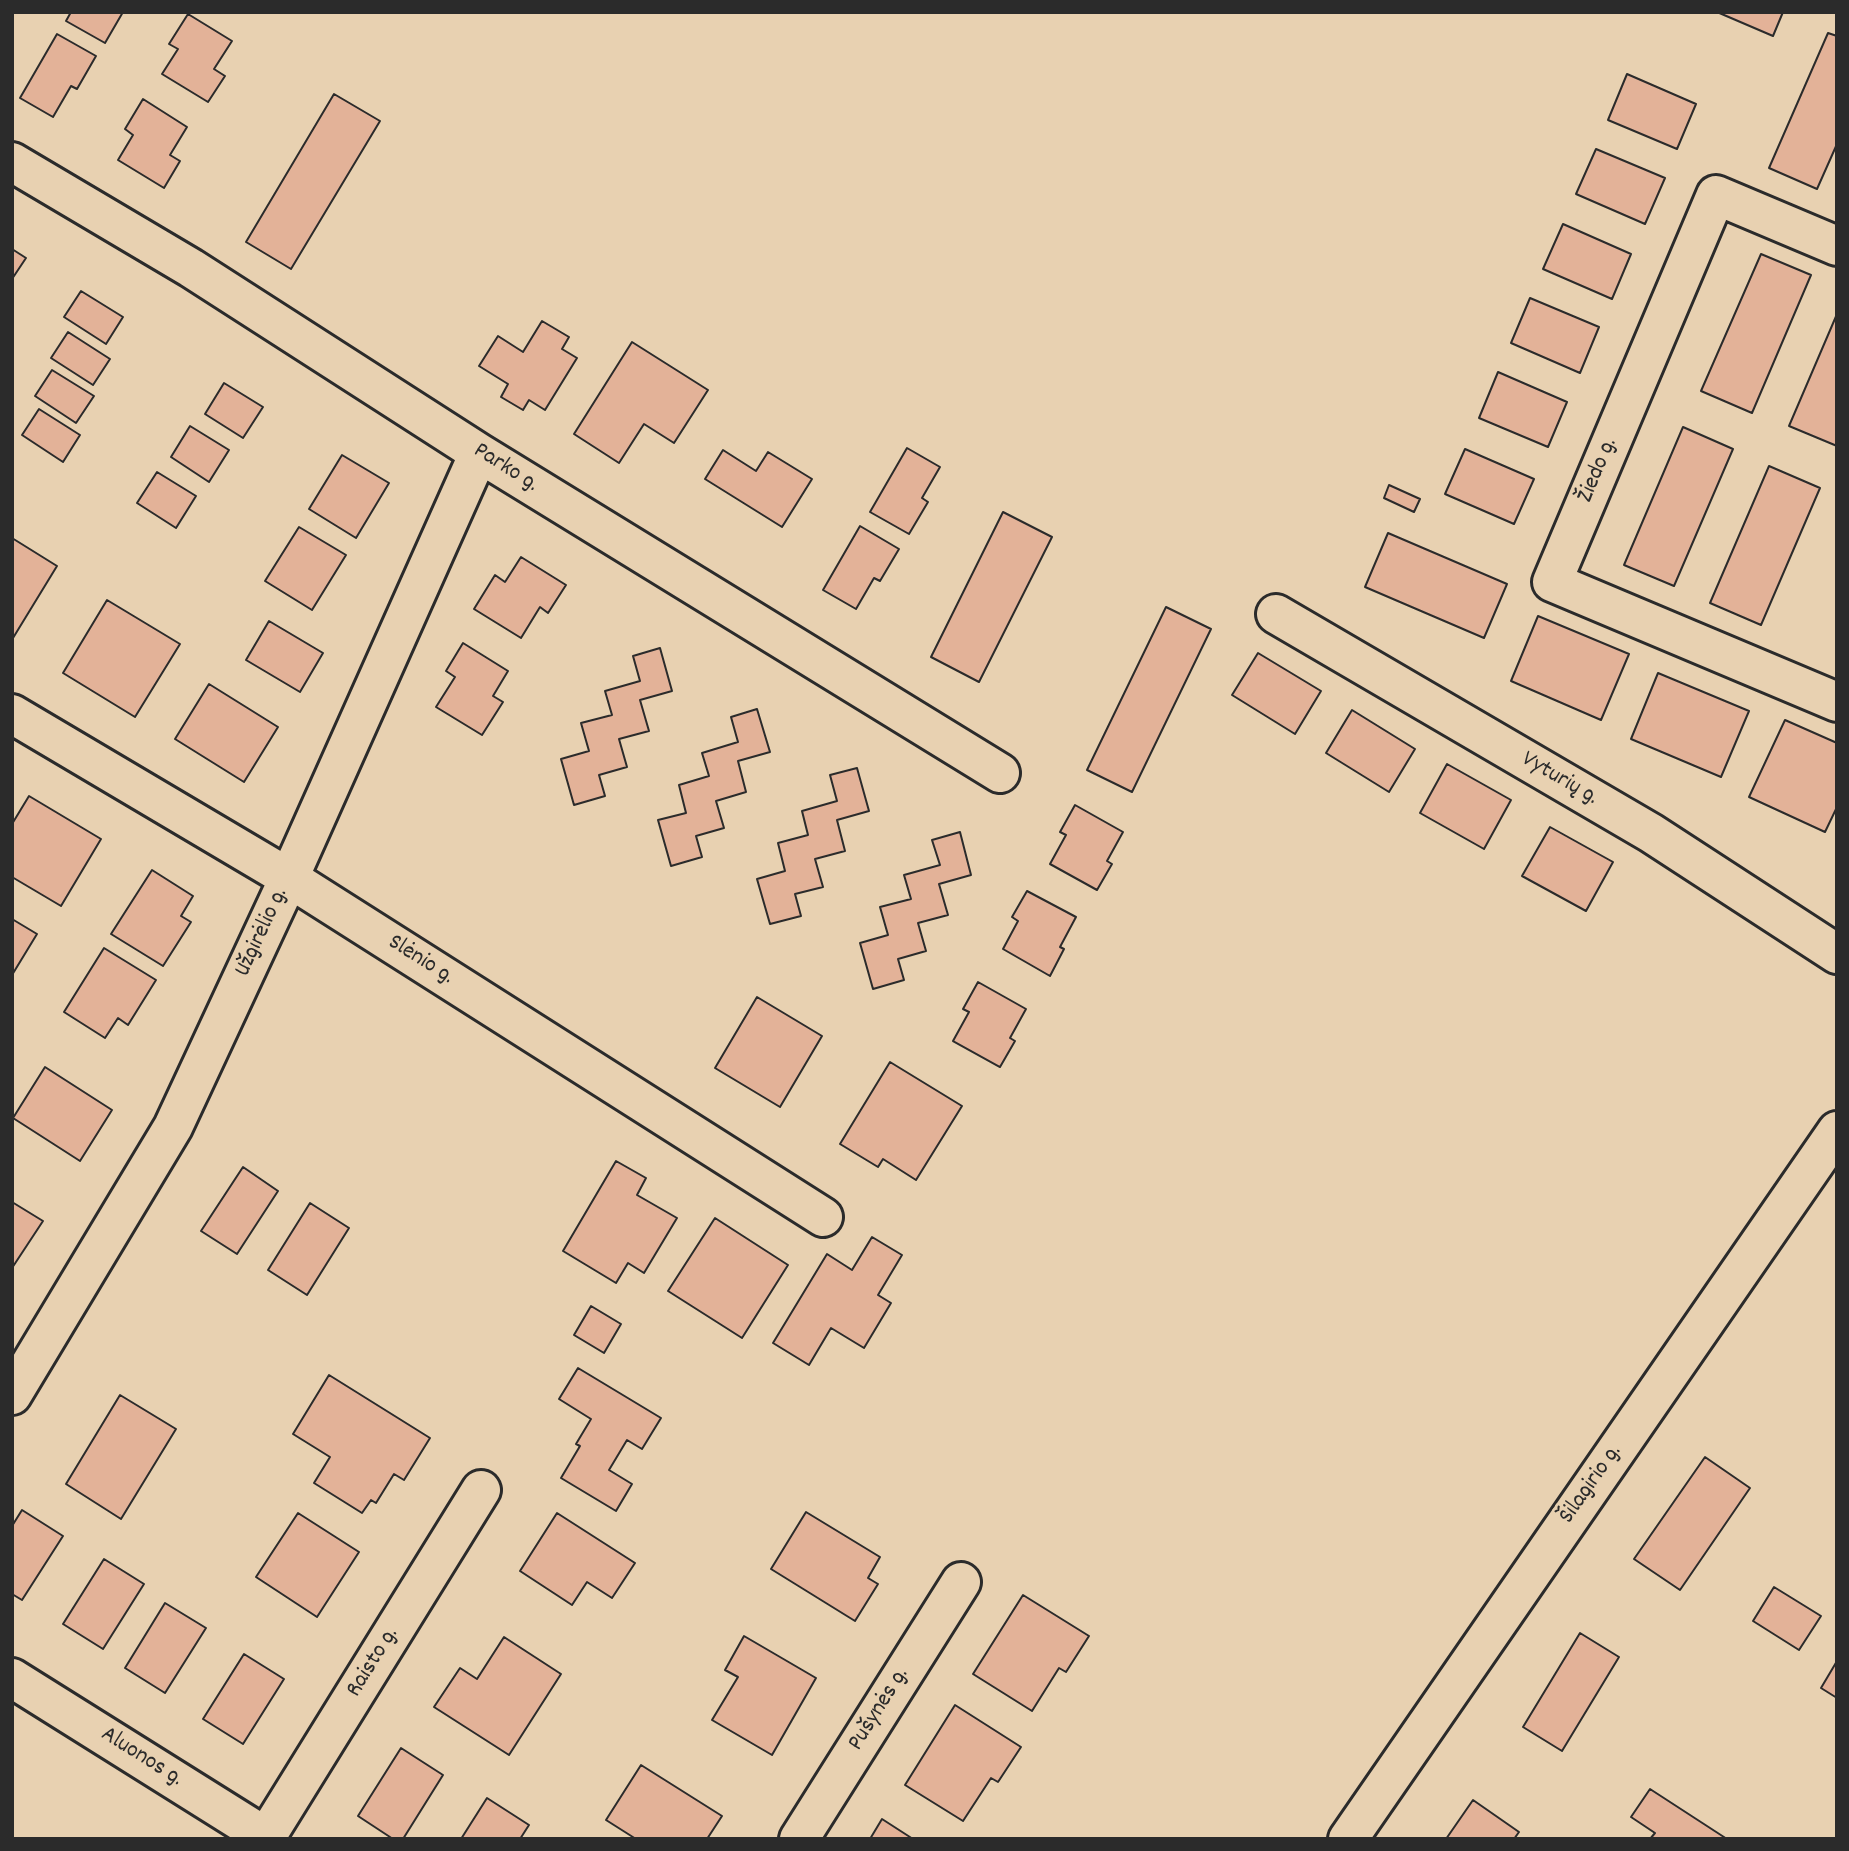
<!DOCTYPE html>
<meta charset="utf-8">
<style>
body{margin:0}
#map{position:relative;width:1849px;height:1851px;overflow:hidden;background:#e8d1b1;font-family:Dekko,sans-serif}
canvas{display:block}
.frame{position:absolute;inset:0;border:14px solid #2b2b2b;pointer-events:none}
</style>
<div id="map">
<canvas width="1849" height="1851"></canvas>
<div class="frame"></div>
</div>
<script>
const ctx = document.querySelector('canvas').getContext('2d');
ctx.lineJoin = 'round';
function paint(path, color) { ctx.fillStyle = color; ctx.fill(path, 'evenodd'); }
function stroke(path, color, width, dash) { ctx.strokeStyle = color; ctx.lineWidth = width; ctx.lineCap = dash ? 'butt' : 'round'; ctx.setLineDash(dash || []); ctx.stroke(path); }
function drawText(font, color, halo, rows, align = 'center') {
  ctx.font = font + ' Dekko,sans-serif'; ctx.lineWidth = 5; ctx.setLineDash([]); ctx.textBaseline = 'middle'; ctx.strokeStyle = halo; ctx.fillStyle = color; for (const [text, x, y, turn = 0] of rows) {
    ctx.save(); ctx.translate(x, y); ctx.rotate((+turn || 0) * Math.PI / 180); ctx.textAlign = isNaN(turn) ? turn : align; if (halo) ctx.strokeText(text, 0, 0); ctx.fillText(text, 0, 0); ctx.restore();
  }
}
const building = new Path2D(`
 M71 12H123L105 43 66 21Z
 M1717 12H1783L1773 36Z
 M188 14 232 41 214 69 225 76 208 102 162 74 178 49 169 44Z
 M1828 33 1837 36V144L1817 189 1769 168Z
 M57 34 96 56 77 89 71 86 53 117 20 98Z
 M1627 74 1696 104 1677 149 1608 120Z
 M334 94 380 121 291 269 246 242Z
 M143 99 187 127 170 155 180 161 164 188 118 160 133 135 125 129Z
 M1596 149 1665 178 1645 224 1576 194Z
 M1563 224 1631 254 1612 299 1543 269Z
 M12 249 26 258 12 279Z
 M1761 254 1811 275 1752 413 1701 391Z
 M81 291 123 317 106 344 64 317Z
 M1530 298 1599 327 1580 373 1511 343Z
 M1837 314V446L1789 426Z
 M542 321 569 337 562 349 577 358 545 410 529 400 523 410 501 397 508 384 479 366 498 336 523 352Z
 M68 332 110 359 93 385 51 358Z
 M632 342 708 390 674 443 644 424 619 463 574 434Z
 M52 370 94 396 76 423 35 396Z
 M1498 372 1567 402 1548 447 1479 418Z
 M224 383 263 407 243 438 205 414Z
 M39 409 80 435 63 462 22 435Z
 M190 426 229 450 209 482 171 457Z
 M1683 427 1733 449 1674 586 1624 565Z
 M907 448 940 467 922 498 928 502 909 534 870 512Z
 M1465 449 1534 479 1514 524 1445 494Z
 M723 450 756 471 768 452 812 479 782 527 705 479Z
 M342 455 389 483 356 538 309 509Z
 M1769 466 1820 488 1761 625 1710 603Z
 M157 472 196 496 176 528 137 503Z
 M1389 485 1420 499 1414 512 1384 498Z
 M1003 512 1052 537 979 682 931 657Z
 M860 526 899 549 880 581 874 578 856 609 823 590Z
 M299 527 346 555 312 610 265 581Z
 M1388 533 1507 584 1484 638 1365 587Z
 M12 538 57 566 13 638H12Z
 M521 557 566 585 548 613 540 607 521 638 474 609 495 575 505 582Z
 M107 600 180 644 135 717 63 673Z
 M1166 607 1211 629 1132 792 1087 770Z
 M1538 616 1629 654 1601 720 1511 681Z
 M269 621 323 653 300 692 246 660Z
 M463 643 508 671 493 696 503 702 482 735 436 707 455 677 446 671Z
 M660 648 672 691 640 700 649 731 619 739 627 767 599 775 605 796 574 805 561 759 589 751 581 723 612 715 605 691 640 681 633 656Z
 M1258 653 1321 691 1295 734 1232 695Z
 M1658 673 1749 711 1721 777 1631 739Z
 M209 684 278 727 244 782 175 739Z
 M757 709 770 752 738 761 746 792 716 801 724 828 696 836 702 857 671 866 658 820 686 813 679 785 709 776 702 753 738 742 731 717Z
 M1352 710 1415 749 1389 792 1326 753Z
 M1785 720 1837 743V807L1825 832 1749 797Z
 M1447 764 1511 800 1484 849 1420 813Z
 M857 768 869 811 837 820 845 851 815 859 823 887 795 894 801 916 770 924 757 879 785 871 778 843 808 835 802 811 837 801 830 775Z
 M29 796 101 839 61 906 12 877V824Z
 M1075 805 1123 832 1107 861 1112 864 1097 890 1050 864 1066 835 1060 832Z
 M1550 827 1613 862 1586 911 1522 876Z
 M960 832 971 875 939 884 948 915 918 923 926 951 898 959 904 980 873 989 860 943 888 935 880 907 911 899 904 875 940 865 932 840Z
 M152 870 193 896 181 916 191 922 163 966 111 934Z
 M1027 891 1076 917 1060 947 1064 949 1050 976 1003 949 1018 921 1012 917Z
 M12 919 37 934 12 975Z
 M104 948 156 980 128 1025 118 1018 105 1038 64 1012Z
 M978 982 1026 1009 1010 1038 1015 1041 1000 1067 953 1041 969 1012 963 1009Z
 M757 997 822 1036 780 1107 715 1068Z
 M890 1062 962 1106 916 1180 883 1159 878 1167 840 1144Z
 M45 1067 112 1110 80 1161 13 1118Z
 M616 1161 646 1178 637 1195 677 1218 644 1273 628 1263 616 1283 563 1251Z
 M243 1167 278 1191 237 1254 201 1231Z
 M12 1202 43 1221 12 1268Z
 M310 1203 349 1228 307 1295 268 1270Z
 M715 1218 788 1265 742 1338 668 1291Z
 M872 1237 902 1255 878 1295 891 1303 864 1348 831 1328 809 1365 773 1343 827 1254 852 1270Z
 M591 1306 621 1324 604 1353 574 1335Z
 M578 1368 661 1418 642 1449 627 1440 609 1470 632 1484 616 1511 561 1478 580 1446 576 1444 591 1419 559 1399Z
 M329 1375 430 1438 404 1480 394 1474 376 1503 371 1500 362 1513 314 1483 330 1457 293 1434Z
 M120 1395 176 1429 121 1519 66 1484Z
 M1705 1457 1750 1488 1680 1590 1634 1559Z
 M22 1510 63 1536 22 1600 12 1594V1526Z
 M806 1512 880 1557 868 1578 878 1584 855 1621 771 1569Z
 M298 1513 359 1552 317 1617 256 1577Z
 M557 1513 635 1563 612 1598 587 1582 572 1605 520 1571Z
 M104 1559 144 1584 103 1649 63 1624Z
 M1774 1587 1821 1616 1799 1650 1753 1621Z
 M1023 1595 1089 1636 1066 1672 1059 1668 1032 1711 973 1674Z
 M165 1603 206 1628 165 1693 125 1668Z
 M1580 1633 1619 1657 1562 1751 1523 1727Z
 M744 1636 816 1678 772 1755 712 1720 738 1677 725 1670Z
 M504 1637 561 1674 509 1755 434 1707 460 1668 477 1679Z
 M244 1654 284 1679 243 1744 203 1719Z
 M1837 1661V1698L1821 1688Z
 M955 1705 1021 1747 998 1782 991 1778 963 1821 905 1785Z
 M401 1748 443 1775 403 1839H393L358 1816Z
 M641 1765 722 1816 707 1839H636L606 1820Z
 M1650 1789 1727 1839H1650L1655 1833 1631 1817Z
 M487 1798 529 1825 520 1839H461Z
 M1473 1800 1519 1832 1514 1839H1446Z
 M882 1819 913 1839H870Z`);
paint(building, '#e3b298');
stroke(building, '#2b2b2b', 2);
const street = new Path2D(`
 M12 162 191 268 479 453 1000 773
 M1837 246 1716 195 1552 582 1837 702
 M1276 614 1651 833 1837 954
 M12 714 289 878 823 1217
 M12 1395 173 1127 289 878 479 453
 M12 1678 269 1839
 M266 1837 481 1490
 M799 1839 961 1582
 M1348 1839 1837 1131`);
stroke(street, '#2b2b2b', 44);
stroke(street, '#e8d1b1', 38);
drawText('24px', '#2b2b2b', '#e8d1b1', [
 ["Parko g.",505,469,32],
 ["Žiedo g.",1599,471,-67],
 ["Vyturių g.",1559,780,30],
 ["Užgirėlio g.",263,933,-65],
 ["Slėnio g.",420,961,32],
 ["Šilagirio g.",1592,1485,-55],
 ["Raisto g.",374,1663,-58],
 ["Pušynės g.",880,1710,-58],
 ["Aluonos g.",141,1758,32]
]);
</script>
